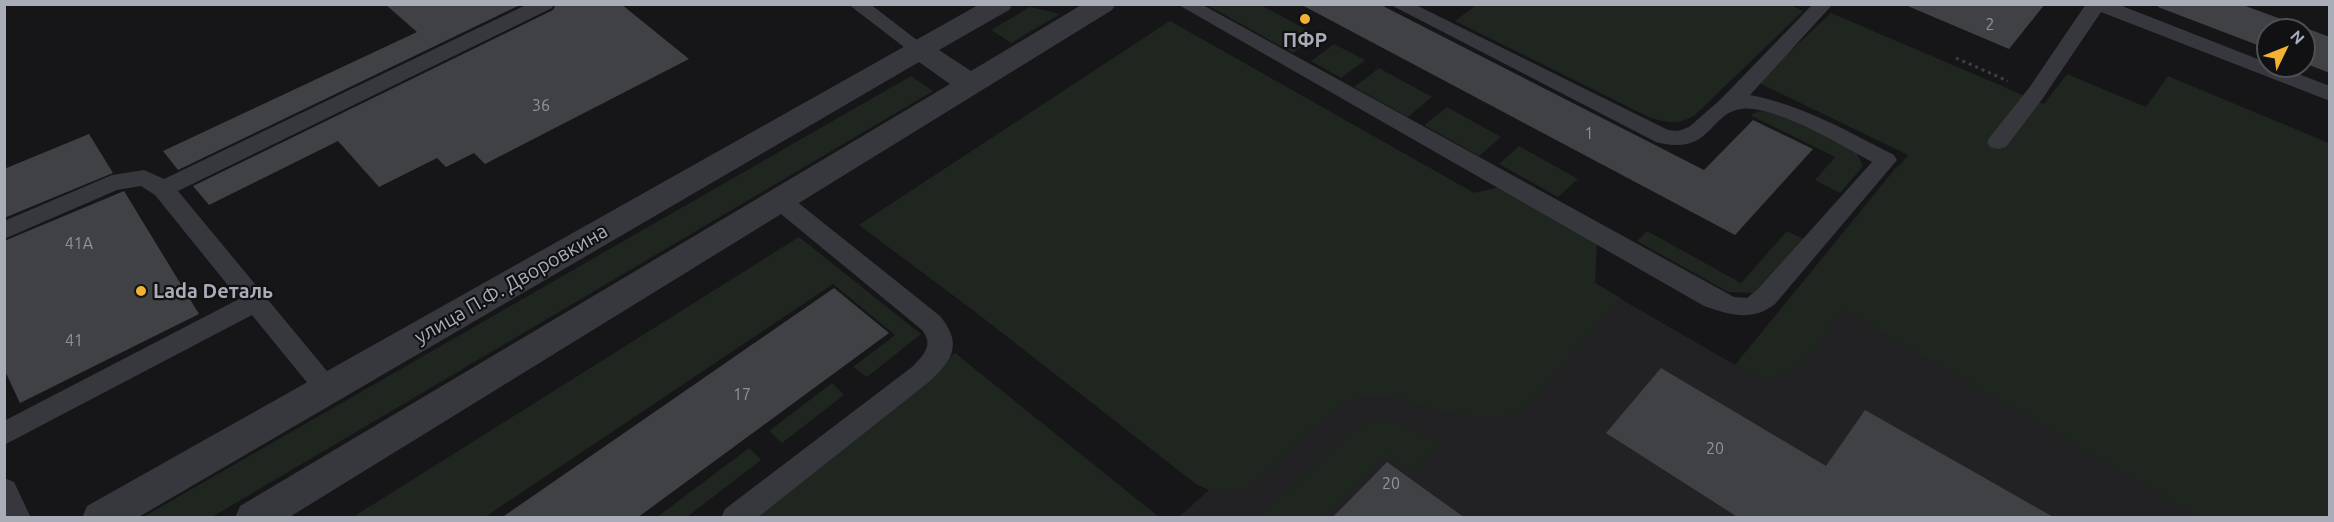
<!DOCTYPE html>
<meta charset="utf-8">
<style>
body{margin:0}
#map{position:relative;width:2334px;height:522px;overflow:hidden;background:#161618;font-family:Ubuntu,sans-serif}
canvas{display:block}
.frame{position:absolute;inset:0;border:6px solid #a8adb8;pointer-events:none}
.north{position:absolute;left:2256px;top:18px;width:60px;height:60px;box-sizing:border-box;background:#111113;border:2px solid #4d4f55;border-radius:50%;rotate:47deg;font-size:16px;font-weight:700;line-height:24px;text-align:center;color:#a8adb8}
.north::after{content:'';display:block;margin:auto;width:21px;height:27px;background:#f2b134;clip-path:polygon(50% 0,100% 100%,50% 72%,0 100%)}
</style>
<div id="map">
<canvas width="2334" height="522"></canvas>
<div class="frame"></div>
<div class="north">N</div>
</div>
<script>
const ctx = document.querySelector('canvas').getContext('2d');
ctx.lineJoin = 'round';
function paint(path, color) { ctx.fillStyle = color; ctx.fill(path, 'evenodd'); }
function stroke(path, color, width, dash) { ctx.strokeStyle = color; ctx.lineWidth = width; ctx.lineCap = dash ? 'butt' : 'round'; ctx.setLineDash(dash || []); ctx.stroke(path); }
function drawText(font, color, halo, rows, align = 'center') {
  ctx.font = font + ' Ubuntu,sans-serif'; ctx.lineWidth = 4.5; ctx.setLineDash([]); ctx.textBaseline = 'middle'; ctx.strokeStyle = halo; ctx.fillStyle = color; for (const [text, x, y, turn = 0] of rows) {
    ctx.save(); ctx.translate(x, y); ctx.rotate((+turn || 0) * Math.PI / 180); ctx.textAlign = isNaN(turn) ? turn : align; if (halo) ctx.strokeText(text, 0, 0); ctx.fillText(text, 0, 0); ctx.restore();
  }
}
paint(new Path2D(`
 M1170 21 1474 193 1505 186 1597 238 1595 284 1735 365 1898 165 2329 384V517H1179L1209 490 1196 484 973 310 859 225Z`), '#222225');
paint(new Path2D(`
 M1207 5H1261L1318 36 1293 53Z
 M1476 5 1788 4 1803 11 1695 115C1679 125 1669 123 1651 118L1455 21Z
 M1030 7 1060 14 1011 43 991 30Z
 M1831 13 2044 104 2067 74 2146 107 2168 76 2329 143V517H2199L1844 310C1823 336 1799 384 1761 378 1752 376 1743 369 1735 365L1908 155 1757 82Z
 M1170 21 1474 193 1505 186 1597 238 1595 283 1621 298 1521 413C1502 418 1481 418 1460 415 1416 409 1388 383 1342 404L1248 488 1209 490 1196 484 973 310 859 225Z
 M1334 44 1365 60 1341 78 1311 61Z
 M1379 68 1432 97 1408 117 1354 87Z
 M911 76 933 91 212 517H143Z
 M1447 107 1501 137 1479 156 1424 125Z
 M1760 111 1778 114 1856 151 1863 166 1840 193 1815 180 1835 157 1750 115Z
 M1519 146 1578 179 1558 197 1499 164Z
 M1647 231 1741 283 1787 231 1803 239 1755 293 1728 292 1637 241Z
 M799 237 921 334 867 377 853 367 895 335 833 284 485 517H353Z
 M955 353 1159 517 753 518Z
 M832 383 844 395 782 443 769 431Z
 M1369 421C1399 420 1417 427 1441 445L1413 474 1388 455 1324 517H1258L1354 429Z
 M749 448 761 460 687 517H657Z`), '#1e261f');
paint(new Path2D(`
 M385 4H522L178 170 163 151 417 32Z
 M556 4H621L689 59 485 164 474 153 446 167 437 158 379 187 338 141 209 205 193 186 553 10Z
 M1300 4H1379L1704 170 1753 120 1813 149 1735 235Z
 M1903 4H2045L2009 49Z
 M2159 4H2240L2330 37V73L2304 63V30H2268V49L2158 7Z
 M89 134 113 173 4 218V169Z
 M124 191 199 314 20 403 4 369V241Z
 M834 288 889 333 637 518H501Z
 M1661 368 1826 466 1865 410 2055 518H1739L1606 433Z
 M1387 462 1465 518H1332Z`), '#404145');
stroke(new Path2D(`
 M1956 58 2008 81`), '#3d3f44', 3, [3, 4]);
paint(new Path2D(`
 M528 4H554L552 8 178 191 336 382 340 389 336 396 327 400 318 396 252 315 4 445V421L239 299 155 195 141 186 117 190 4 239V221L112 175 144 170 164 179Z
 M848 4H870L930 50 927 54H913Z
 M1177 4H1201L1734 297 1747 298 1757 290 1872 162C1842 146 1773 104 1741 109 1709 113 1711 157 1656 142L1389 4H1414L1668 130 1678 131 1689 127 1720 100 1813 4H1833L1750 95C1802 105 1847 131 1894 155L1897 160 1775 304C1752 322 1730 315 1704 306Z
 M2086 4H2117L2268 63V66H2277L2330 86V101L2101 12 2043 98 2006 147 1998 149 1990 147 1987 142 1990 137 2029 88Z
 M778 191 786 193 940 316C962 343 954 359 930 381L757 518H721L725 509 912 367C924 355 934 345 922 330L770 205 767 199 770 193Z
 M4 478 14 482 31 518H4Z`), '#37383d');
paint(new Path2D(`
 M980 4H1013L1009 10 939 50 971 71 1083 4H1116L1112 10 288 518H235L240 506 950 84 919 62 137 518H82L87 506Z`), '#37383d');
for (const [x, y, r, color] of [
 [1305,19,6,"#f2b134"],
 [141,291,6,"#f2b134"]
]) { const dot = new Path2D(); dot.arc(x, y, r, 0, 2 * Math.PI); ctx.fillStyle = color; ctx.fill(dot); stroke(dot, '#111113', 2); }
drawText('16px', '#8e929b', null, [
 ["2",1990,25],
 ["36",541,106],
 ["1",1589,134],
 ["41А",79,244],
 ["41",74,341],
 ["17",742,395],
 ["20",1715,449],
 ["20",1391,484]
]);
drawText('bold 20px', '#a8adb8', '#111113', [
 ["ПФР",1305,40],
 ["Lada Dеталь",153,291,"left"]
]);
drawText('20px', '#a8adb8', '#111113', [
 ["улица П.Ф. Дворовкина",511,284,-30]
]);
</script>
